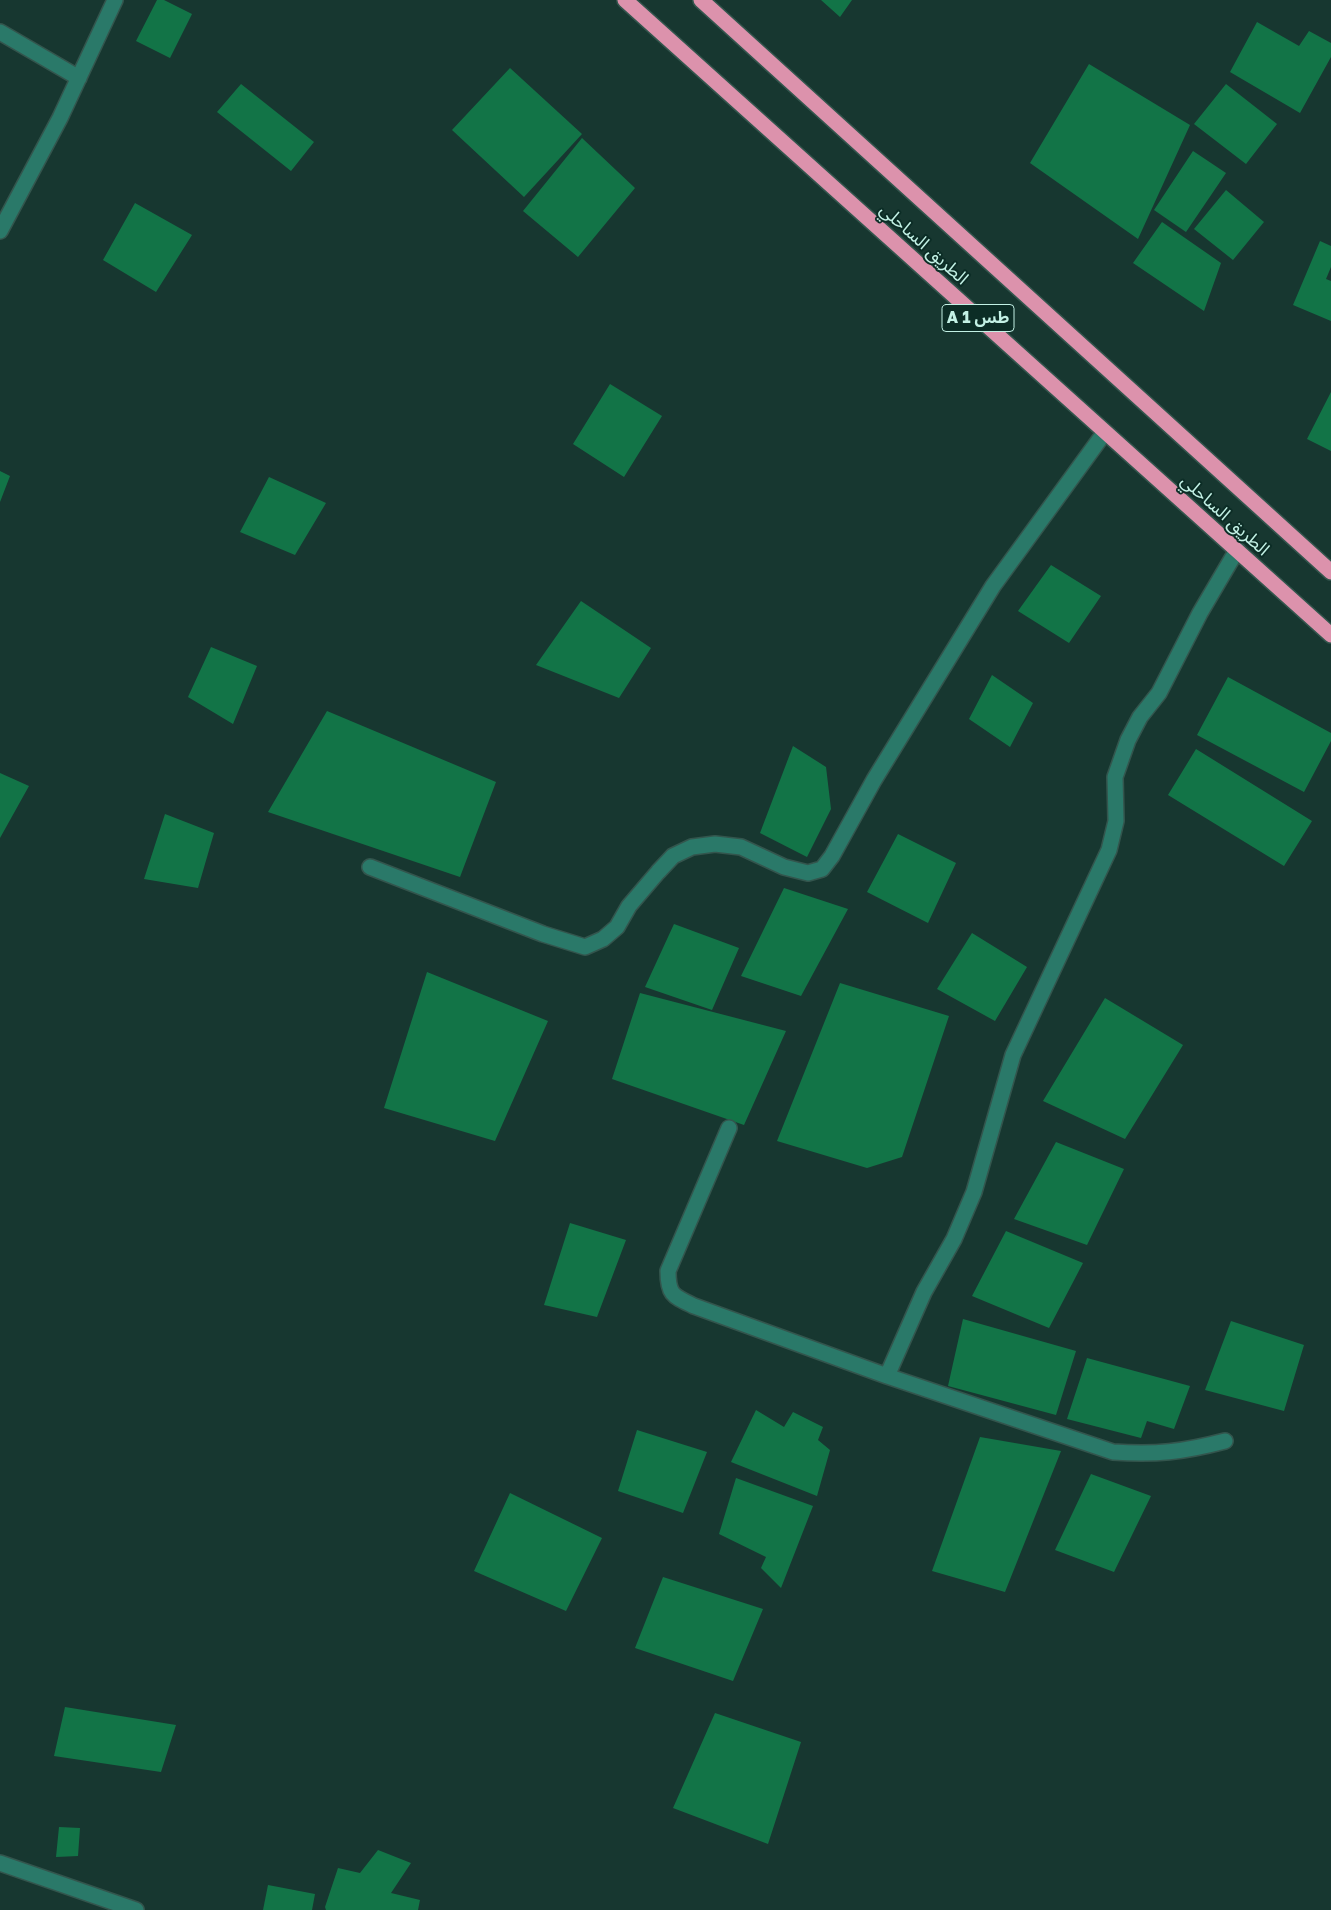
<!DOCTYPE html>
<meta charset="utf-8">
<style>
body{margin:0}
canvas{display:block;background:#173730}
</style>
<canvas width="1331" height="1910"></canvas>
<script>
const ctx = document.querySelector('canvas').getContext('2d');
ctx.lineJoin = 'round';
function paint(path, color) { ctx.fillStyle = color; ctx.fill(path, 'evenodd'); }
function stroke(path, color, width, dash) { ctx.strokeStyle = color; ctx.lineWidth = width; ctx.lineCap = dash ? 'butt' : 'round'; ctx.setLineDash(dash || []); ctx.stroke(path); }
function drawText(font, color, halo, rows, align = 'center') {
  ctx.font = font + ' "Golos Text","Noto Sans Arabic",sans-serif'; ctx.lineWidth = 4; ctx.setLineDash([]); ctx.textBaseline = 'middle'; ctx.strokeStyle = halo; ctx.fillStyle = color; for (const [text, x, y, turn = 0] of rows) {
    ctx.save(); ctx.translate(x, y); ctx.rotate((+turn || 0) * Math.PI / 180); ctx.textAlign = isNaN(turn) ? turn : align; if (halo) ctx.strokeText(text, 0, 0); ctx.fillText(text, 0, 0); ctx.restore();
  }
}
paint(new Path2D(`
 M157 0H164L192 14 170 58 136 41Z
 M821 0H852L840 17Z
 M1257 22 1299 46 1309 31 1331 43V57L1300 113 1230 72Z
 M1089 64 1190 125 1138 239 1030 163Z
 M510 68 582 134 524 197 452 130Z
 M241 84 314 142 291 171 217 112Z
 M1226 84 1277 124 1246 164 1194 124Z
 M582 138 635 188 578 257 523 211Z
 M1193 151 1226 173 1186 232 1154 210Z
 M1226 190 1264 222 1233 260 1194 229Z
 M135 203 192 235 156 292 103 260Z
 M1162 222 1221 263 1204 311 1133 263Z
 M1320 241 1331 246V267L1326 279 1331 281V321L1293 305Z
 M610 384 662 416 624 477 573 444Z
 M1331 392V451L1307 439Z
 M0 471 10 476 0 502Z
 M269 477 326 503 295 555 240 532Z
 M1051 565 1101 596 1069 643 1018 611Z
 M581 601 651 648 619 698 536 665Z
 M211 647 257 666 233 724 188 697Z
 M992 675 1033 703 1010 747 969 719Z
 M1228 677 1331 733V741L1304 792 1197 735Z
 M327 711 496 782 460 877 268 812Z
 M793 746 826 767 831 809 807 857 760 833Z
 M1196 749 1312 821 1284 866 1168 795Z
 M0 773 29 786 0 838Z
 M165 814 214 833 198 888 144 879Z
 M898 834 956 863 928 923 867 892Z
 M784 888 848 909 801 996 741 976Z
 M674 924 739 948 712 1010 645 987Z
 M972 933 1027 967 995 1021 937 989Z
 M427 972 548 1021 495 1141 384 1108Z
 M840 983 949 1016 902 1157 867 1168 777 1141Z
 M640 993 786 1031 744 1125 612 1079Z
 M1105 998 1183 1045 1125 1139 1043 1101Z
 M1056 1142 1124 1169 1087 1245 1014 1219Z
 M570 1223 626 1240 597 1317 544 1305Z
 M1006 1231 1083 1263 1049 1328 972 1296Z
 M963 1319 1076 1351 1056 1415 948 1386Z
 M1231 1321 1304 1345 1284 1411 1205 1390Z
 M1087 1358 1190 1386 1174 1429 1147 1421 1141 1438 1067 1419Z
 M756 1410 784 1427 793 1412 823 1427 818 1440 830 1450 817 1496 731 1462Z
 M637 1430 707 1452 683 1513 618 1491Z
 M980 1437 1061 1451 1005 1592 932 1571Z
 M1091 1474 1151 1496 1114 1572 1055 1550Z
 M736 1478 813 1506 781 1588 761 1568 766 1557 719 1534Z
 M510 1493 602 1538 566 1611 474 1571Z
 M663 1577 763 1609 733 1681 635 1648Z
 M65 1707 176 1725 161 1772 54 1756Z
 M715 1713 801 1742 768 1844 673 1808Z
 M59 1827 80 1828 78 1856 56 1857Z
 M378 1850 411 1863 391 1893 420 1900 418 1910H326L325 1907 338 1868 360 1873Z
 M268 1885 315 1894 312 1910H263Z`), '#127447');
const street = new Path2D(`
 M0 32 79 78
 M0 231 60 118 115 0
 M370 867 543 934 585 947 603 939 617 927 629 906 658 872 673 856 692 847 715 844 741 847 784 867 808 873 822 869 832 856 874 780 993 586 1105 432
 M729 1128 668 1271C668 1295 673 1296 694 1306L887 1376 1113 1452C1156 1455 1183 1452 1225 1441
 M887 1376 924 1292 954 1239 974 1192 1013 1055 1109 850 1116 821 1115 777 1128 740 1140 717 1159 693 1200 613 1237 550
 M0 1863 136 1910`);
const highway = new Path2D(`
 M625 0 1331 635
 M701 0 1331 572`);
stroke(street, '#33554d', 18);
stroke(highway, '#33554d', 18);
stroke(street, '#2a7969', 15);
stroke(highway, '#dc92ac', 15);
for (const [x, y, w] of [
 [978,318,72]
]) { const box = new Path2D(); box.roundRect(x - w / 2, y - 13.5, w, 27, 4); ctx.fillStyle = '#0c2d26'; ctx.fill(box); stroke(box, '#c3f1e5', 1); }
drawText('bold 16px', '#c3f1e5', null, [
 ["A 1 طس",978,318]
]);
drawText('18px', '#c3f1e5', '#0c2d26', [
 ["الطريق الساحلي",924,244,42],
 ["الطريق الساحلي",1225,515,42]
]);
</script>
